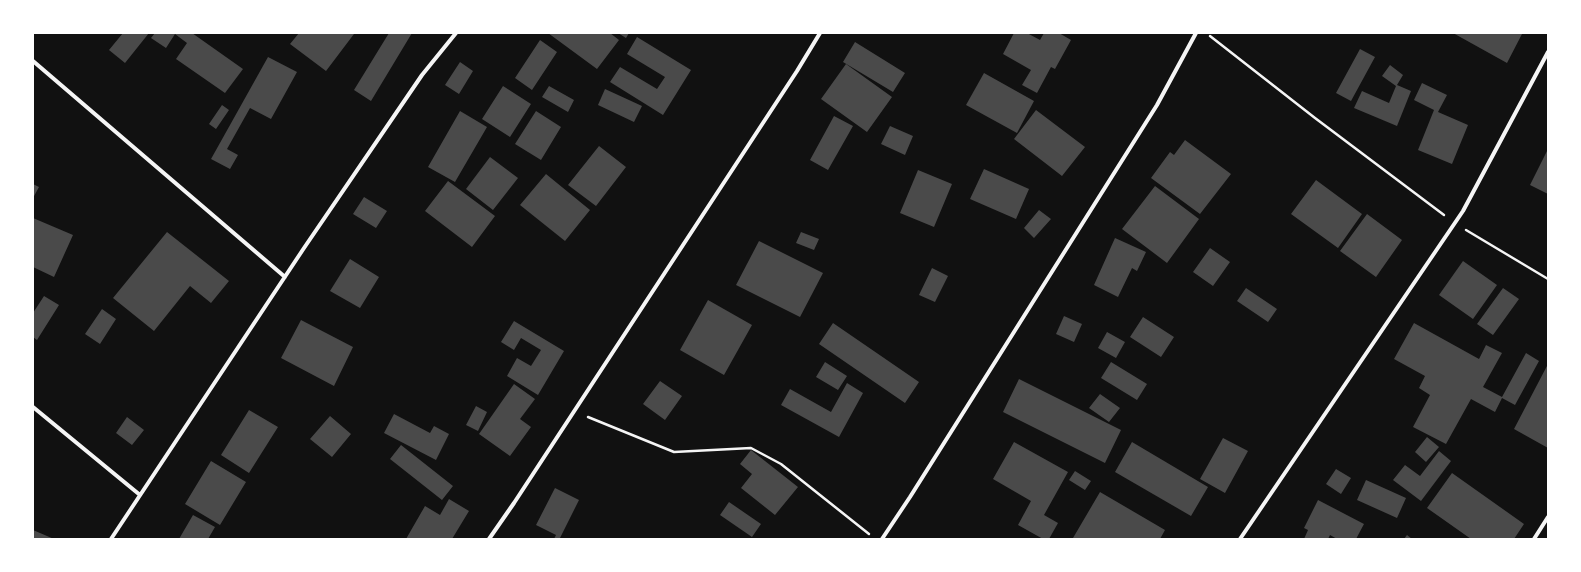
<!DOCTYPE html>
<style>
body{margin:0}
#map{position:relative;width:1581px;height:572px;overflow:hidden;background:#111;font-family:"Open Sans",sans-serif}
canvas{display:block}
.frame{position:absolute;inset:0;border:34px solid #fff;pointer-events:none}
</style>
<div id="map">
<canvas width="1581" height="572"></canvas>
<div class="frame"></div>
</div>
<script>
const ctx = document.querySelector('canvas').getContext('2d');
ctx.lineJoin = 'round';
function paint(path, color) { ctx.fillStyle = color; ctx.fill(path, 'evenodd'); }
function stroke(path, color, width, dash) { ctx.strokeStyle = color; ctx.lineWidth = width; ctx.lineCap = dash ? 'butt' : 'round'; ctx.setLineDash(dash || []); ctx.stroke(path); }
paint(new Path2D(`
 M123 33H149L125 63 109 50Z
 M155 33H192L243 69 225 93 176 59 187 43 175 34 166 48 151 38Z
 M299 33H353L354 34 326 71 290 44Z
 M389 33H412L371 101 354 90Z
 M548 33H610L619 40 597 69Z
 M618 33H629L626 38Z
 M1014 33H1027L1040 40 1044 33H1059L1071 40 1055 69 1051 67 1037 93 1022 85 1031 70 1003 54Z
 M1453 33H1520L1522 34 1507 63Z
 M637 37 691 70 663 115 610 82 620 67 657 89 665 77 627 54Z
 M540 40 557 52 532 90 515 78Z
 M855 42 905 73 893 92 843 62Z
 M1360 49 1375 57 1351 101 1336 93Z
 M268 57 297 72 271 119 250 108 227 149 238 155 230 169 211 159Z
 M460 62 473 71 459 94 445 85Z
 M846 64 892 97 867 132 821 99Z
 M1390 65 1403 75 1397 85 1411 91 1397 126 1354 108 1362 91 1389 103 1396 86 1382 76Z
 M984 73 1034 101 1017 133 966 105Z
 M1422 83 1447 95 1438 112 1468 125 1452 164 1418 150 1434 110 1414 100Z
 M503 86 531 104 510 137 482 119Z
 M549 86 574 100 568 112 542 97Z
 M605 89 642 106 634 122 598 105Z
 M222 105 229 110 216 129 209 124Z
 M1036 110 1085 147 1062 176 1014 139Z
 M460 111 487 127 455 182 428 167Z
 M536 111 561 127 541 160 515 144Z
 M834 116 853 126 828 170 810 160Z
 M890 126 913 136 905 155 881 144Z
 M1185 140 1231 174 1200 214 1151 178 1170 152 1174 155Z
 M599 146 626 167 596 206 568 185Z
 M1548 149V194L1530 185Z
 M490 157 518 178 493 210 466 189Z
 M984 169 1029 189 1016 219 970 199Z
 M918 170 952 184 934 227 900 213Z
 M546 174 590 210 565 241 520 205Z
 M1316 180 1362 214 1338 248 1291 214Z
 M448 181 495 216 472 247 425 211Z
 M33 184 39 187 33 198Z
 M1155 186 1199 219 1167 263 1122 229Z
 M364 197 387 211 376 228 353 214Z
 M1039 210 1051 219 1034 238 1024 228Z
 M1367 214 1402 240 1376 277 1340 251Z
 M33 218 73 235 54 277 33 267Z
 M167 232 229 281 211 303 190 286 154 331 113 298Z
 M801 232 819 239 814 250 796 243Z
 M1115 238 1146 252 1137 271 1132 268 1118 297 1094 285Z
 M759 241 823 273 800 317 736 285Z
 M1210 248 1230 262 1213 286 1193 272Z
 M350 259 379 277 360 308 330 291Z
 M1463 261 1497 285 1473 319 1439 295Z
 M932 268 948 276 935 302 919 295Z
 M1246 288 1277 309 1268 322 1237 301Z
 M1503 288 1519 299 1493 335 1477 324Z
 M44 296 59 305 37 340 33 337V313Z
 M708 300 752 325 724 375 680 350Z
 M102 309 116 319 100 344 85 334Z
 M1064 316 1082 324 1074 342 1056 334Z
 M1143 317 1174 337 1161 357 1130 337Z
 M301 320 353 347 334 386 281 358Z
 M514 321 564 351 538 395 507 376 517 358 531 366 541 350 521 338 514 350 501 342Z
 M833 323 919 382 905 403 819 344Z
 M1414 323 1479 359 1486 345 1502 353 1483 387 1502 397 1526 353 1539 361 1515 405 1502 398 1495 412 1471 399 1446 444 1413 427 1430 395 1419 388 1425 376 1394 359Z
 M1107 332 1125 342 1116 358 1098 348Z
 M825 362 847 376 838 390 816 377Z
 M1111 362 1147 384 1137 400 1101 378Z
 M1548 364V448L1514 429Z
 M1019 379 1121 430 1105 463 1003 412Z
 M660 381 682 396 665 420 643 404Z
 M847 383 863 393 839 437 781 405 790 389 831 412Z
 M514 384 535 399 520 419 531 427 510 456 479 434Z
 M1100 394 1120 408 1109 422 1089 408Z
 M476 406 487 412 478 431 466 425Z
 M249 410 278 427 249 473 221 455Z
 M394 414 430 433 434 426 449 434 436 460 384 433Z
 M330 416 351 434 332 457 310 439Z
 M127 417 144 430 132 445 116 433Z
 M1427 437 1439 447 1426 462 1415 452Z
 M1223 438 1248 451 1225 493 1200 479Z
 M1014 442 1068 472 1044 515 1058 523 1049 539H1043L1018 525 1031 501 993 479Z
 M1132 442 1208 487 1191 516 1115 472Z
 M401 445 453 486 442 500 390 459Z
 M751 450 798 487 775 515 741 488 752 474 740 464Z
 M1439 451 1451 461 1421 501 1393 480 1405 465 1420 476Z
 M211 461 246 482 220 525 185 504Z
 M1336 469 1351 478 1341 494 1326 484Z
 M1075 471 1091 481 1085 490 1069 480Z
 M1452 473 1524 524 1514 539H1471L1427 508Z
 M1366 480 1406 498 1397 518 1357 500Z
 M555 488 579 500 560 538 562 539H554L556 535 536 525Z
 M1100 492 1165 530 1160 539H1075L1073 538Z
 M449 499 469 511 452 539H406L425 506 440 515Z
 M1318 500 1364 524 1356 539H1337L1330 535 1328 539H1304L1308 530 1304 528Z
 M729 502 761 524 752 537 720 515Z
 M193 515 215 527 208 539H179Z
 M33 530 54 539H33Z
 M1407 535 1412 539H1404Z`), '#4a4a4a');
stroke(new Path2D(`
 M1210 36 1315 118 1444 215
 M1466 230 1548 279
 M588 417 674 452 751 448 781 464 869 534`), '#f5f5f5', 2.5);
stroke(new Path2D(`
 M33 61 285 277
 M33 407 140 495
 M111 539 304 248 422 75 456 33
 M489 539 514 503 797 71 820 33
 M882 539 910 497 1157 105 1196 33
 M1240 539 1463 211 1548 52
 M1534 539 1548 517`), '#f5f5f5', 4);
</script>
